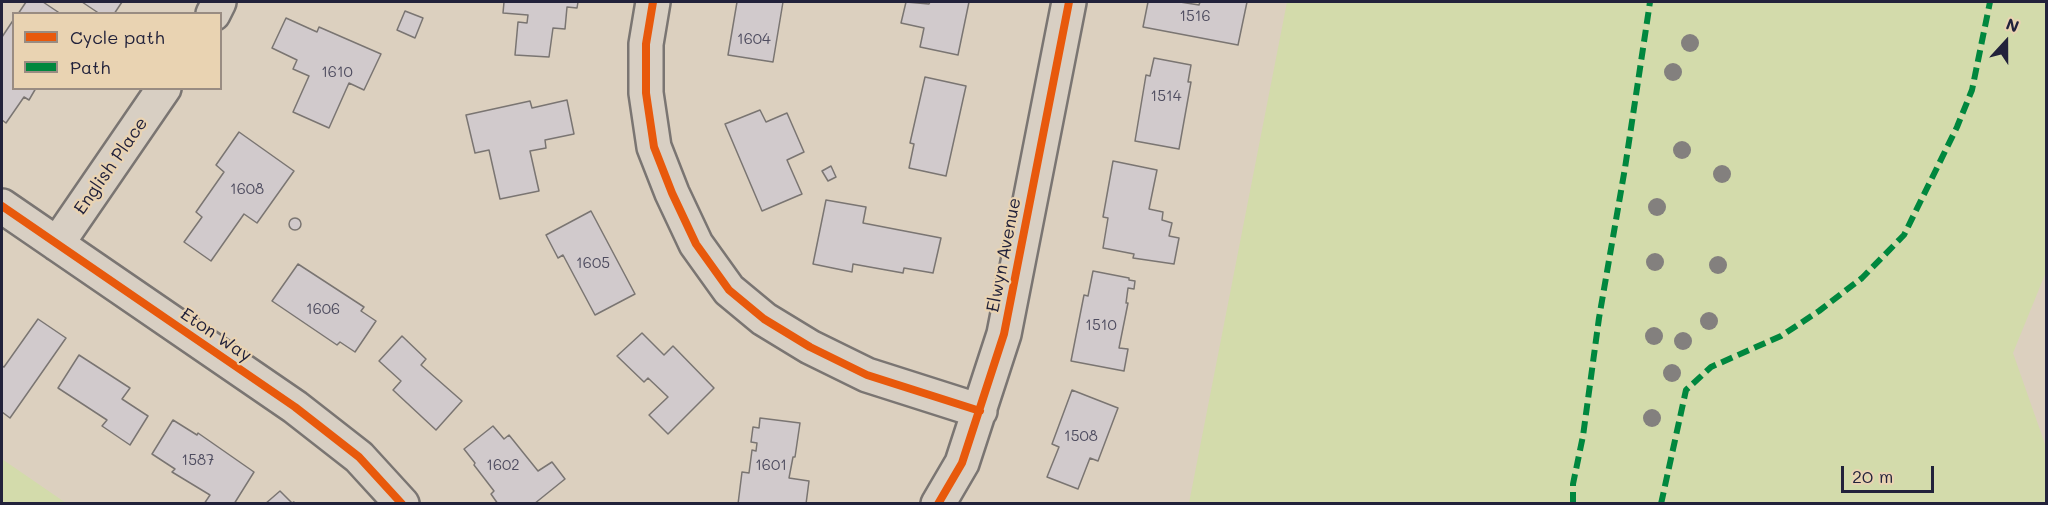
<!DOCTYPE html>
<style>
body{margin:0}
#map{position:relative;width:2048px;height:505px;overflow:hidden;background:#dcd0bf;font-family:Mali,sans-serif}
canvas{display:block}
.frame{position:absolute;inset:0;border:3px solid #22223b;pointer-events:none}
.legend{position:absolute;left:12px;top:12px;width:210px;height:78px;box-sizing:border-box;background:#e9d3b2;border:2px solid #998c82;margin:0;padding:8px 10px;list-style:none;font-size:18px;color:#22223b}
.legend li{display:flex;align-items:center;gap:12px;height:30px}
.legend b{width:30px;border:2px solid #998c82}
.north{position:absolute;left:1976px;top:12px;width:60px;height:60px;-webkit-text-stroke:4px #e9d3b2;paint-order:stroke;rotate:21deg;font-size:16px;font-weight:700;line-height:24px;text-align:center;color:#22223b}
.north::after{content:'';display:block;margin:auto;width:21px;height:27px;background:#22223b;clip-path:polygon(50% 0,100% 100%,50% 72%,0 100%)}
.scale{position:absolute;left:1841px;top:466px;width:93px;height:27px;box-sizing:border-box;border:3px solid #22223b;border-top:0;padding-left:8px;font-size:18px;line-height:21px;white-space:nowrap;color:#22223b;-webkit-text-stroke:4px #e9d3b2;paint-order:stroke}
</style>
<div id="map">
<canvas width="2048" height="505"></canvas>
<div class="frame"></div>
<ul class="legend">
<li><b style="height:8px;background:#e8590c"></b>Cycle path</li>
<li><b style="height:8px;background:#00873e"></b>Path</li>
</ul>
<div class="north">N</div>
<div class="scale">20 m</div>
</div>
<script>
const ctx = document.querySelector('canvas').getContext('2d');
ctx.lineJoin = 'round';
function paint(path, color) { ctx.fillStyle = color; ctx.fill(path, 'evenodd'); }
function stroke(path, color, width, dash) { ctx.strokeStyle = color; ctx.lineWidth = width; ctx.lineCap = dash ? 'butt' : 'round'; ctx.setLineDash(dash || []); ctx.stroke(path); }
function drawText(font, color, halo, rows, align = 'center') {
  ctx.font = font + ' Mali,sans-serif'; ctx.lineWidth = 4.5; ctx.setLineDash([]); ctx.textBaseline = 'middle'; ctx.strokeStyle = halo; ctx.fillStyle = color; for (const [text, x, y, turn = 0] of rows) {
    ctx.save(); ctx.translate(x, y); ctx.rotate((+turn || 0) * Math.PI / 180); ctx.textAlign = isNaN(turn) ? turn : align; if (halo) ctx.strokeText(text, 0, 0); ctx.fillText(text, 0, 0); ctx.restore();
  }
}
paint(new Path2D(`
 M1287 2H2046V272L2013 353 2046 447V503H1189Z
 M2 459 66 503H2Z`), '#d3dbab');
const building = new Path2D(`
 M26 2H43L61 14H18Z
 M82 2H122L114 14H100Z
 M504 2H578L577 8 567 7 565 29 553 28 549 57 515 55 518 22 527 23 528 15 503 13Z
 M737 2H783L773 62 728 55Z
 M906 2 929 4 930 2H969L958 55 920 47 924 28 901 23Z
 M1148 2H1180L1199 5 1200 2H1247L1238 45 1143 27Z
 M405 11 423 18 415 38 397 30Z
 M286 18 317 32 319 27 381 54 364 90 349 83 329 128 293 112 309 76 293 69 297 60 272 48Z
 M14 19V88H36L29 100 24 97 6 123 2 120V37Z
 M1154 58 1191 65 1188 82H1191L1179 149 1135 141 1146 75 1150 76Z
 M925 77 966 86 946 176 909 168 914 144 910 143Z
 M567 100 574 134 545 140 546 148 530 151 539 191 500 199 489 150 475 153 466 115 530 101 532 108Z
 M760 110 766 122 787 113 804 152 787 160 802 194 762 211 725 124Z
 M239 132 294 171 257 223 244 214 211 261 184 242 202 217 196 212 224 172 216 165Z
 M1113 161 1157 170 1149 209 1163 212 1162 220 1172 223 1169 236 1179 238 1174 264 1133 258 1134 254 1103 248 1108 218 1103 217Z
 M831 166 836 177 828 181 822 171Z
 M826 200 866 207 863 223 941 238 933 273 904 268 903 273 853 264 852 272 813 264Z
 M591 211 635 294 595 315 563 255 558 258 546 235Z
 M289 224a6 6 0 1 1 12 0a6 6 0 1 1-12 0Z
 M298 264 364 307 361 311 376 321 355 352 340 342 337 345 272 301Z
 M1093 271 1129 278V280L1135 281 1134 289 1128 288 1126 303H1128L1119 348 1128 349 1124 371 1071 361 1084 295 1088 296Z
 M38 319 66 338 10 418 2 412V366L4 367Z
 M642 333 664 355 673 346 714 388 668 434 649 415 668 397 648 378 644 382 617 356Z
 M402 336 426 359 421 365 462 401 436 430 393 390 401 381 379 361Z
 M79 355 130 388 122 399 148 416 130 445 102 426 107 420 58 388Z
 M1072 390 1118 408 1098 461 1090 458 1078 489 1047 477 1059 447 1052 444Z
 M760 418 800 423 795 457H793L789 478 809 481 806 504H738L742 472 749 473 752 450 756 451 757 443 751 442 753 427 759 428Z
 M173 420 197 435 198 433 254 472 234 504H204L210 495 172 472 175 469 152 454Z
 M493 426 504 439 509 435 538 471 552 462 565 479 534 504H498L491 494 494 491 474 465 475 463 464 449Z
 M280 491 292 503 294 502 295 504H265Z`);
paint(building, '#d1cacc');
stroke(building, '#7a7572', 1.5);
const street = new Path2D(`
 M653 2 646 44V93L654 147 672 193 696 244 729 290 764 319 810 347 867 375 980 411
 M213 14 219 2
 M2 206 295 407 359 457 402 504
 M57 244 164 88
 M938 504 962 463 1004 334 1069 2`);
stroke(street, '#7a7572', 38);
stroke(street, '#d8cfc3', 33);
stroke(new Path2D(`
 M1573 504V484L1583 436 1599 318 1625 168 1650 2
 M1661 504 1686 390 1711 367 1781 336 1819 311 1862 278 1904 235 1957 127 1972 90 1990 2`), '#00873e', 6, [12, 6]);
stroke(new Path2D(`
 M653 2 646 44V93L654 147 672 193 696 244 729 290 764 319 810 347 867 375 980 411
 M2 206 295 407 359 457 402 504
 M938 504 962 463 1004 334 1069 2`), '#e8590c', 8);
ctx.fillStyle = '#83807e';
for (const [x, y] of [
 [1690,43],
 [1673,72],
 [1682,150],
 [1722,174],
 [1657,207],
 [1655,262],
 [1718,265],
 [1709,321],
 [1654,336],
 [1683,341],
 [1672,373],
 [1652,418]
]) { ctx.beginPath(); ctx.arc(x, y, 9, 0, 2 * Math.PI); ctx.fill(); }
drawText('15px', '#4e4c5f', null, [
 ["1516",1195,16],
 ["1604",754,39],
 ["1610",337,72],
 ["1514",1166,96],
 ["1608",247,189],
 ["1605",593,263],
 ["1606",323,309],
 ["1510",1101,325],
 ["1508",1081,436],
 ["1587",198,460],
 ["1602",503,465],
 ["1601",771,465]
]);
drawText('18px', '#22223b', '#e9d3b2', [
 ["English Place",111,166,-55],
 ["Elwyn Avenue",1004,255,-79],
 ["Eton Way",216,335,34]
]);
</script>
